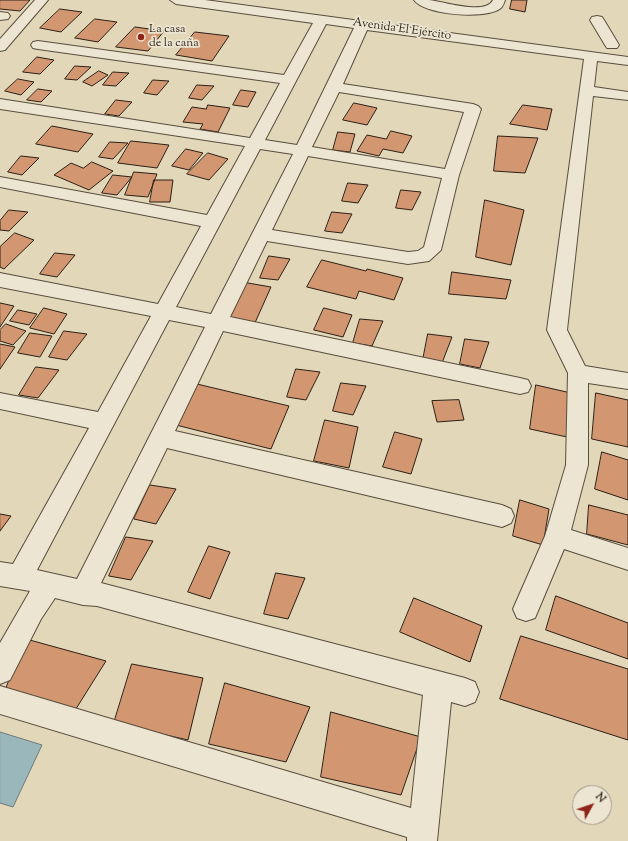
<!DOCTYPE html>
<meta charset="utf-8">
<style>
body{margin:0}
#map{position:relative;width:628px;height:841px;overflow:hidden;background:#e2d7b9;font-family:"Sorts Mill Goudy",serif}
canvas{display:block}
.north{position:absolute;left:572px;top:785px;width:40px;height:40px;box-sizing:border-box;background:#ece5d2;border:1px solid #9f9686;border-radius:50%;rotate:50deg;font-size:11px;font-weight:700;line-height:16px;text-align:center;color:#2b1f15}
.north::after{content:'';display:block;margin:auto;width:14px;height:18px;background:#8f2418;clip-path:polygon(50% 0,100% 100%,50% 72%,0 100%)}
</style>
<div id="map">
<canvas width="628" height="841"></canvas>
<div class="north">N</div>
</div>
<script>
const ctx = document.querySelector('canvas').getContext('2d');
ctx.lineJoin = 'round';
function paint(path, color) { ctx.fillStyle = color; ctx.fill(path, 'evenodd'); }
function stroke(path, color, width, dash) { ctx.strokeStyle = color; ctx.lineWidth = width; ctx.lineCap = dash ? 'butt' : 'round'; ctx.setLineDash(dash || []); ctx.stroke(path); }
function drawText(font, color, halo, rows, align = 'center') {
  ctx.font = font + ' "Sorts Mill Goudy",serif'; ctx.lineWidth = 3.5; ctx.setLineDash([]); ctx.textBaseline = 'middle'; ctx.strokeStyle = halo; ctx.fillStyle = color; for (const [text, x, y, turn = 0] of rows) {
    ctx.save(); ctx.translate(x, y); ctx.rotate((+turn || 0) * Math.PI / 180); ctx.textAlign = isNaN(turn) ? turn : align; if (halo) ctx.strokeText(text, 0, 0); ctx.fillText(text, 0, 0); ctx.restore();
  }
}
const water = new Path2D(`
 M0 732 42 745 13 807 0 803Z`);
paint(water, '#9ab7bb');
stroke(water, '#6e7a79', 1);
const building = new Path2D(`
 M0 0H30L20 11 0 9Z
 M512 0H527L525 12 510 9Z
 M60 9 82 12 61 32 40 28Z
 M95 19 117 22 98 42 75 38Z
 M135 27 164 31 148 51 116 47Z
 M195 32 229 36 212 61 176 55Z
 M37 57 54 60 40 74 23 72Z
 M75 66 91 67 77 80 65 79Z
 M99 71 108 75 92 86 83 82Z
 M113 72 129 73 116 86 103 85Z
 M18 79 34 82 21 95 5 91Z
 M153 80 169 81 157 95 144 93Z
 M197 85 214 86 202 100 189 98Z
 M38 89 52 91 41 102 27 100Z
 M241 90 256 92 248 107 233 105Z
 M116 100 132 102 119 116 105 114Z
 M354 103 377 108 367 125 343 120Z
 M208 105 230 108 218 132 200 129 203 124 183 122 192 107 206 109Z
 M523 105 552 109 547 130 510 124Z
 M52 126 93 134 78 152 36 144Z
 M391 131 412 136 403 153 383 149 379 156 357 151 367 135 386 139Z
 M338 132 355 134 350 152 333 150Z
 M498 136 538 138 525 173 494 171Z
 M131 141 169 145 157 168 118 163Z
 M110 142 128 143 113 159 99 157Z
 M186 149 203 153 189 170 172 166Z
 M208 153 228 159 209 180 187 174Z
 M21 156 39 158 22 175 8 172Z
 M92 162 113 171 89 190 54 175 71 163 83 168Z
 M134 172 157 174 148 197 125 195Z
 M113 175 132 177 117 195 102 193Z
 M154 180H173L170 202H150Z
 M348 183 368 185 358 203 342 201Z
 M401 190 421 192 412 210 396 208Z
 M485 200 524 210 511 265 476 257Z
 M9 210 28 212 9 231 0 230V221Z
 M332 212 352 214 342 233 325 231Z
 M15 233 34 240 4 269 0 267V247Z
 M55 253 75 255 57 277 40 274Z
 M269 256 290 259 278 280 260 278Z
 M322 260 366 271 367 269 403 278 394 300 359 291 356 299 307 287Z
 M452 272 511 280 506 299 449 294Z
 M242 282 271 287 254 325 225 319Z
 M0 303 14 306 0 327Z
 M44 308 67 314 54 334 30 328Z
 M324 308 352 315 343 337 314 330Z
 M18 310 37 314 29 325 10 321Z
 M360 319 383 321 372 346 353 343Z
 M6 324 26 331 13 345 0 341V330Z
 M64 331 87 334 67 360 49 357Z
 M30 333 52 336 40 357 18 353Z
 M428 334 452 337 442 363 423 360Z
 M465 339 489 342 480 368 460 364Z
 M0 344 15 347 0 369Z
 M36 367 59 370 38 398 19 395Z
 M296 369 320 372 306 400 287 397Z
 M341 383 366 386 353 415 333 411Z
 M197 384 289 406 271 449 176 425Z
 M536 385 571 393 567 437 530 429Z
 M596 393 628 400V447L592 439Z
 M459 400 464 420 437 422 432 401Z
 M325 420 358 427 349 468 314 461Z
 M395 432 422 439 411 474 383 467Z
 M602 452 628 460V500L595 489Z
 M150 485 176 489 156 524 134 519Z
 M520 500 549 509 543 545 513 536Z
 M589 505 628 515V545L587 534Z
 M0 514 11 516 0 531Z
 M126 537 153 541 131 580 109 576Z
 M209 546 230 552 210 599 188 592Z
 M276 573 305 578 288 619 264 614Z
 M556 596 628 623V659L546 630Z
 M414 598 482 626 470 662 400 632Z
 M521 636 628 669V740L500 699Z
 M26 639 106 661 74 712 3 696Z
 M132 664 203 678 188 740 114 723Z
 M225 683 310 707 286 762 209 744Z
 M331 712 421 737 401 795 321 777Z`);
paint(building, '#d29770');
stroke(building, '#2b1f15', 1);
const minor = new Path2D(`
 M35 0H48L5 50 0 51V39Z
 M170 0H205L628 57V65L597 61 594 87 628 92V100L593 96 567 330 585 366 628 373V389L588 383V465L571 530 628 548V570L564 549 535 618 526 621 517 618 513 609 545 536 566 465 568 373 547 330 584 59 367 30 343 84 473 104 478 106 481 109 459 175 441 250 429 261 408 264 267 241 230 317 520 378 528 380 531 386 528 392 520 394 223 331 175 431 502 505 511 509 514 516 511 523 502 527 167 448 101 583 465 678 475 682 479 692 475 702 465 706 451 702 437 841H407V837L0 714V686L411 808 423 695 97 606 83 605 55 598 41 619 10 680 0 684V643L30 591 0 586V562L13 564 89 428 0 409V393L98 412 151 316 0 287V273L158 304 201 226 0 187V177L207 215 245 146 0 109V99L250 138 280 83 38 49 33 48 31 45 33 42 38 41 284 75 313 23 176 4ZM326 24 354 28 297 145 265 140ZM339 92 464 112 445 169 312 147ZM260 149 293 154 211 314 176 307ZM308 156 442 178 424 247 418 251 408 252 272 230ZM169 320 205 327 77 579 37 570Z
 M414 0C419 0 424 0 429 0 442 1 485 16 493 0H505C504 3 503 6 501 8 487 20 424 15 414 0Z
 M0 12 8 13 10 16 8 19 0 20Z
 M597 16 602 17 604 20 619 45 617 48H607L605 45 590 20 592 17Z`);
stroke(minor, '#594d3e', 2);
paint(minor, '#ece5d2');
for (const [x, y, r, color] of [
 [141,37,4,"#8f2418"]
]) { const dot = new Path2D(); dot.arc(x, y, r, 0, 2 * Math.PI); ctx.fillStyle = color; ctx.fill(dot); stroke(dot, '#ece5d2', 1.5); }
drawText('12px', '#2b1f15', '#ece5d2', [
 ["La casa",149,30],
 ["de la caña",149,44]
], 'left');
drawText('12px', '#2b1f15', '#ece5d2', [
 ["Avenida El Ejército",402,30,8]
]);
</script>
